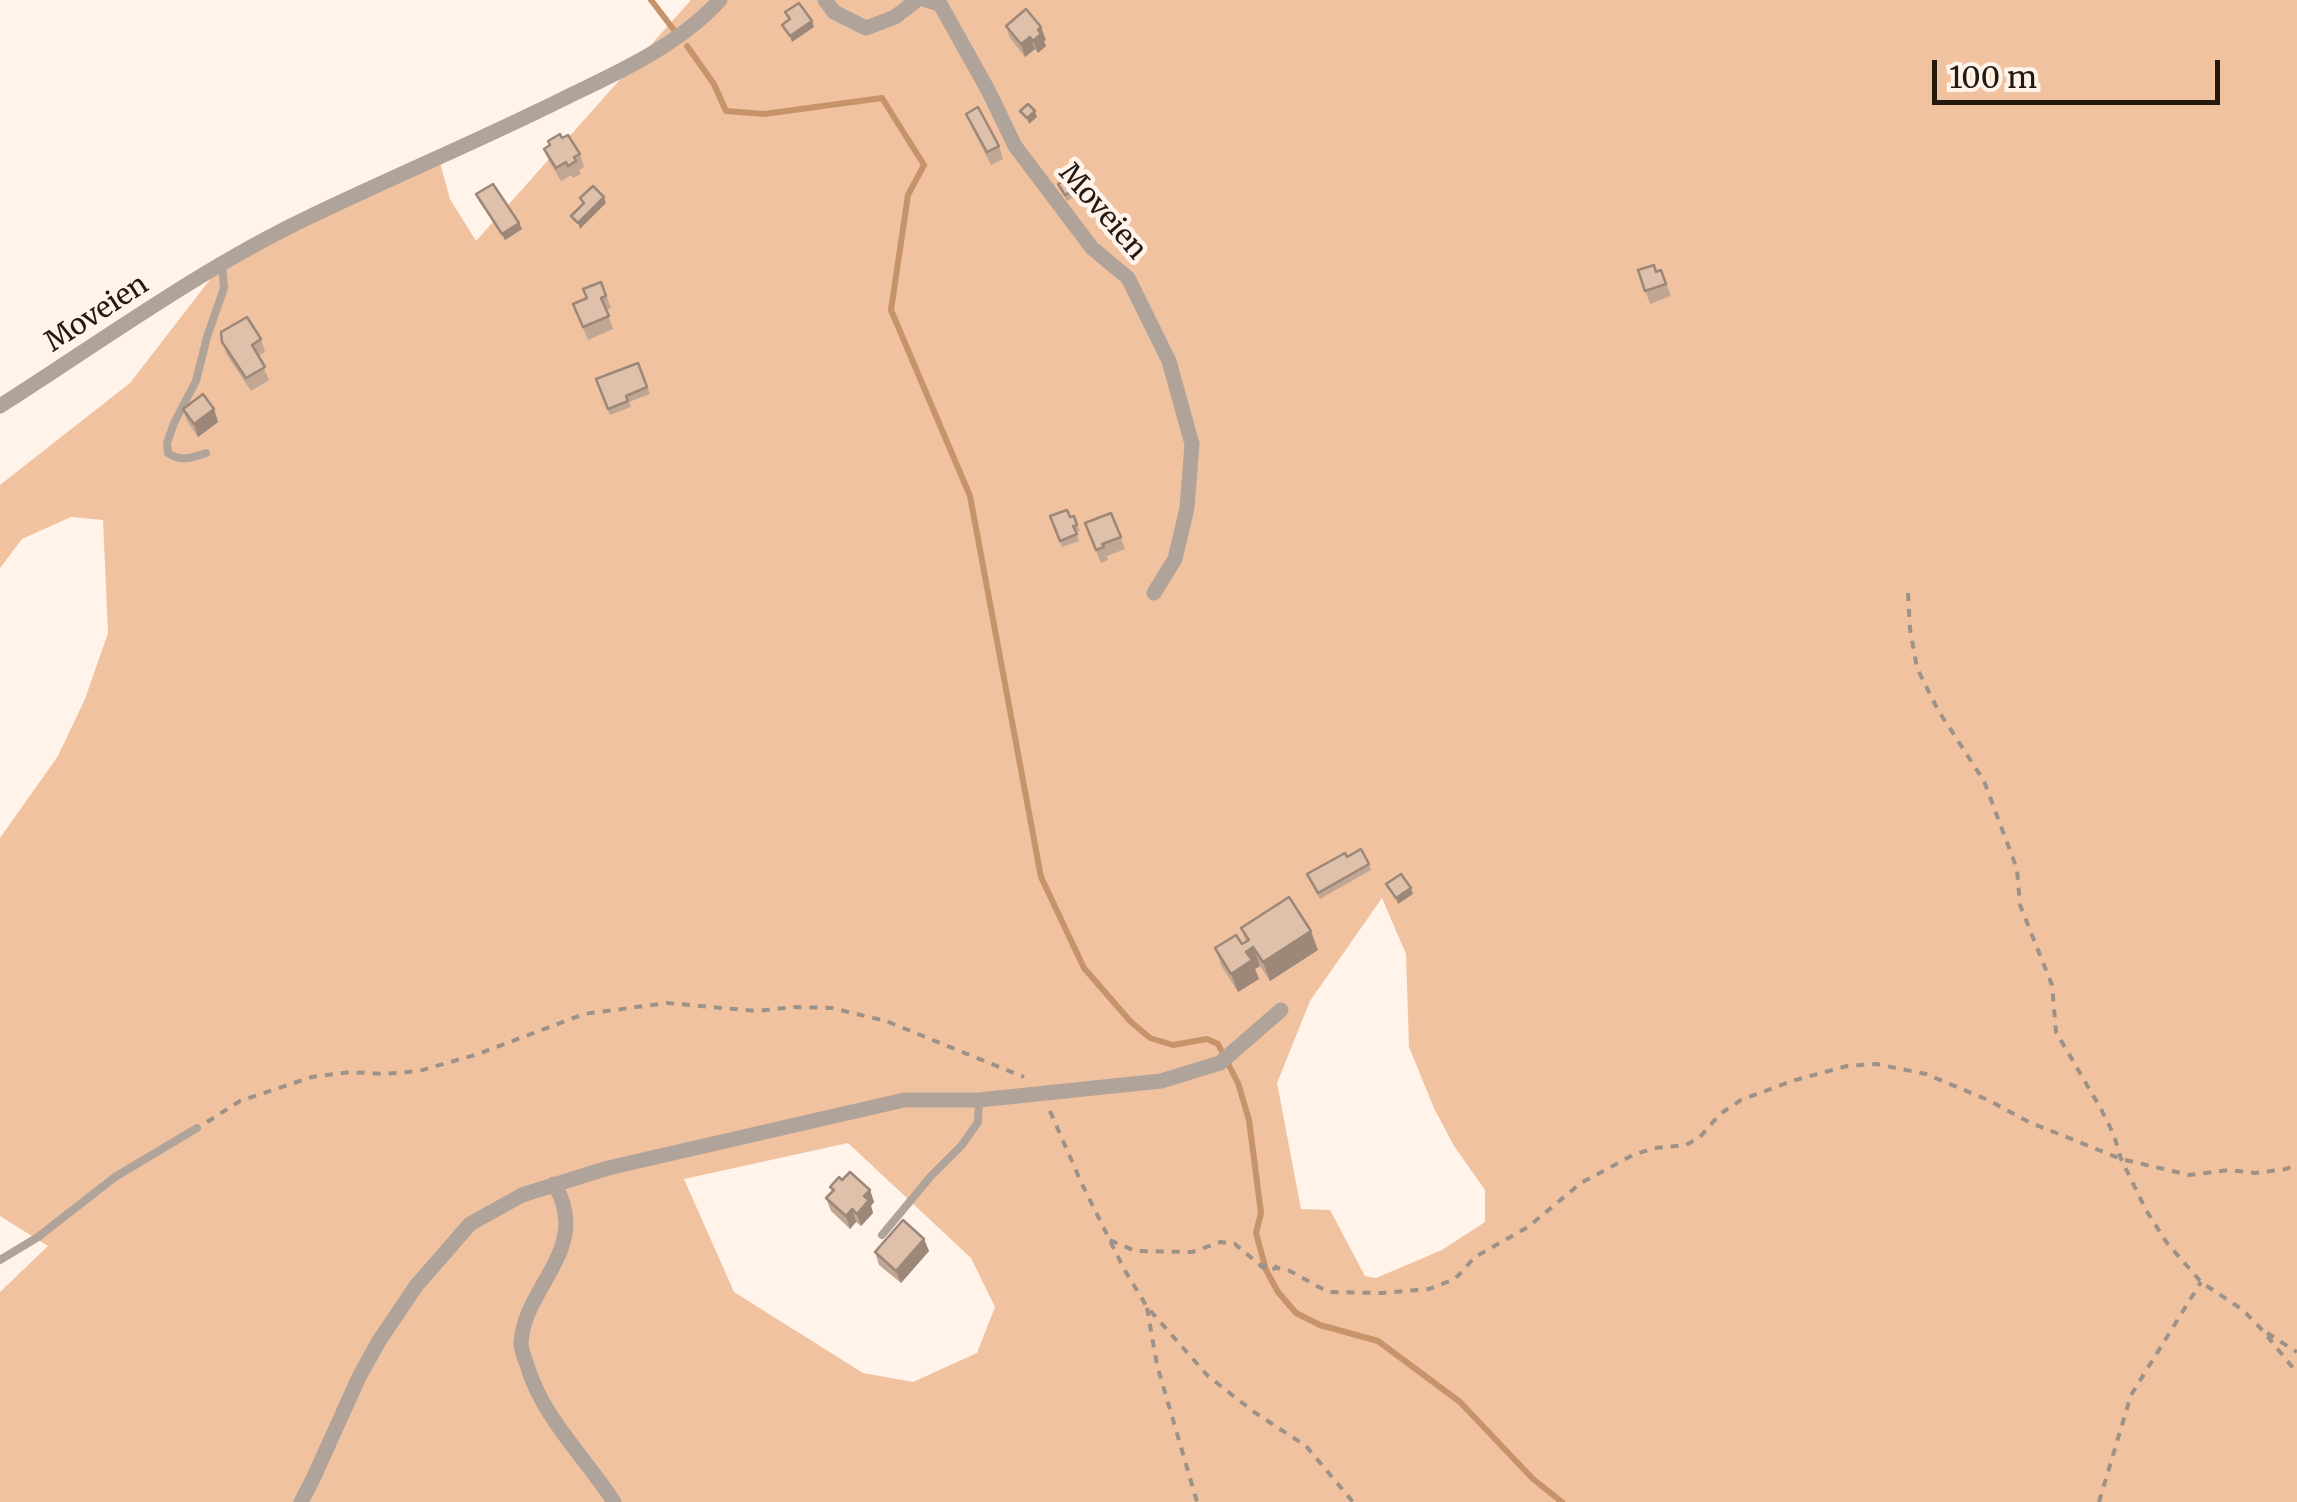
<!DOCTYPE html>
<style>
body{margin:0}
#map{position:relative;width:2297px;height:1502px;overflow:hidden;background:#fff3ea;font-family:Merriweather,serif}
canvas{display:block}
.scale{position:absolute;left:1932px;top:60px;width:288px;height:45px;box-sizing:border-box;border:5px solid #231911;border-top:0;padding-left:12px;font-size:30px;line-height:35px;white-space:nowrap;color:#231911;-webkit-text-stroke:8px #fff3ea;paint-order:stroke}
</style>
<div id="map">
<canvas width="2297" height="1502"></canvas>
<div class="scale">100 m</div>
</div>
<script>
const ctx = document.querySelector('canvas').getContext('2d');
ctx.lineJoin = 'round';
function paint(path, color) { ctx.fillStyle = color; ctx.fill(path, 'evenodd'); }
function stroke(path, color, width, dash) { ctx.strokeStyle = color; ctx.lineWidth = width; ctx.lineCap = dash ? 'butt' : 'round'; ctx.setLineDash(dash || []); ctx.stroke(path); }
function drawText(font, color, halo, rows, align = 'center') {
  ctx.font = font + ' Merriweather,serif'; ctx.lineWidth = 9; ctx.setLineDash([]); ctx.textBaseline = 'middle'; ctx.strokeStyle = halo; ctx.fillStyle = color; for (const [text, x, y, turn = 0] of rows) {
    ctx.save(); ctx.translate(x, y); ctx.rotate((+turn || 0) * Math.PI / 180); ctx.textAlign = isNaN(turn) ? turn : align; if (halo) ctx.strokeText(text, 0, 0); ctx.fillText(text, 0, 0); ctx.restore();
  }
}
paint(new Path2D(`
 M691 0H2297V1502H0V1292L48 1246 0 1216V838L58 756 85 699 108 633 103 520 71 517 22 539 0 568V485L130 383 222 264 437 152 450 199 476 241ZM1382 898 1406 954 1409 1047 1434 1108 1454 1146 1485 1190V1222L1442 1250 1376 1278 1365 1276 1330 1210 1301 1209 1277 1083 1310 1001ZM848 1143 971 1258 995 1307 977 1353 913 1382 863 1373 734 1292 684 1179Z`), '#f1c29f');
stroke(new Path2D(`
 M651 0 674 30
 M687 46 714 84 726 111 764 114 882 98 924 165 908 195 891 310 970 496 1041 877 1084 968 1130 1021 1150 1038 1173 1045 1207 1039 1218 1044 1238 1083 1249 1120 1261 1213 1256 1233 1266 1270 1278 1292 1296 1313 1320 1325 1378 1341 1460 1402 1533 1479 1562 1502`), '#c7936a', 6);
stroke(new Path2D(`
 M1908 593 1910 629 1917 668 1938 710 1984 781 2017 869 2020 905 2052 985 2056 1032 2101 1109 2114 1135 2121 1159 2146 1210 2167 1243 2201 1282 2243 1310 2263 1331 2297 1373
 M1050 1111 1081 1182 1124 1269 1147 1307 1208 1376 1254 1412 1306 1446 1353 1502
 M207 1122 240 1101 312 1077 350 1072 384 1074 419 1071 478 1054 584 1014 667 1003 756 1011 794 1007 832 1008 886 1021 1024 1077
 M1110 1240 1135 1251 1192 1252 1221 1242 1235 1244 1266 1270 1278 1268 1290 1271 1328 1292 1382 1293 1429 1289 1455 1279 1475 1257 1528 1227 1581 1183 1633 1155 1654 1148 1686 1145 1700 1137 1720 1114 1741 1100 1792 1081 1847 1066 1876 1064 1926 1074 1988 1100 2029 1122 2121 1159 2189 1175 2229 1170 2255 1173 2286 1169 2297 1164
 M1259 1266 1271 1264 1278 1268
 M1147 1308 1157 1365 1197 1502
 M2267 1333 2297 1352
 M2099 1502 2131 1395 2201 1282`), '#9d9289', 4, [8, 8]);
stroke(new Path2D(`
 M206 453C191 458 181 462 168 453L167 443 174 423 196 381 207 337 224 288 222 264
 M882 1235 931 1176 962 1145 978 1122 979 1100
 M0 1260 38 1237 115 1177 197 1128`), '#b0a39a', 8);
stroke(new Path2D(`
 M825 0 834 12 866 28 895 17 917 0
 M926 0 940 4 988 90 1015 146 1092 248 1128 278 1169 361 1192 444 1187 508 1175 559 1154 593
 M0 406C99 343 199 270 305 219 392 177 481 140 567 97 621 71 679 45 720 0
 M554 1184C593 1248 524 1286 521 1343 521 1350 525 1359 527 1365 542 1417 585 1457 614 1502
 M301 1502 313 1479 359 1377 379 1341 416 1286 470 1224 522 1195 608 1168 904 1100H979L1161 1081 1220 1063 1281 1010`), '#b0a39a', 15);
paint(new Path2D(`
 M1006 26 1046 40 1044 41 1046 46 1038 53 1035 49 1025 57 1010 38Z
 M966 114 999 146 1003 159 991 165 971 126Z
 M562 138 580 154 584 167 579 170 581 174 573 178 571 175 561 181 549 161 544 149 549 146 548 141Z
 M1058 184 1080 186 1083 192 1067 201Z
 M476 194 519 223 522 229 505 240 479 201Z
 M1638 270 1656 272 1661 270 1671 296 1650 304Z
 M601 282 611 308 606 310 613 329 588 340 573 304 587 298Z
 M261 339 265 352 258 356 269 380 251 391 227 355 222 342Z
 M596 379 647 387 650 394 629 402 631 407 610 415Z
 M183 409H214L218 422 198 437 187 421Z
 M1111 513 1125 549 1107 556 1108 560 1101 563 1085 523Z
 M1050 516 1070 517 1077 525 1080 531 1076 532 1079 541 1062 547Z
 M1347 857 1369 864 1371 870 1320 899 1307 874Z
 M1241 928 1318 950 1270 981 1260 966 1255 969 1259 979 1238 992 1222 967 1215 948 1242 944 1246 942Z
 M842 1180 870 1190 874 1202 871 1206 873 1213 861 1226 856 1222 850 1229 831 1211 826 1198 832 1192 830 1187Z
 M924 1239 929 1251 901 1283 879 1265 875 1252Z`), '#c0a693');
paint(new Path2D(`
 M812 21 814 27 792 42 790 36Z
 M1041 27 1046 40 1044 41 1046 46 1038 53 1033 41 1038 30Z
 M1030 37 1035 49 1025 57 1021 44Z
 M1035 111 1037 117 1029 124 1027 118Z
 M604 197 606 203 580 229 578 223Z
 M519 223 522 229 505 240 502 234Z
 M214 409 218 422 198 437 194 424Z
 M1411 888 1413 894 1398 904 1396 898Z
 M1311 931 1318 950 1270 981 1263 962Z
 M1253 947 1260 966 1255 969 1259 979 1238 992 1231 974 1246 952Z
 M870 1190 874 1202 871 1206 873 1213 861 1226 857 1214 864 1196Z
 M852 1209 856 1222 850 1229 846 1216Z
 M924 1239 929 1251 901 1283 896 1271Z`), '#9c8778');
const building = new Path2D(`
 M799 3 812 21 790 36 782 25 790 19 785 12Z
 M1026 9 1041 27 1038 30 1041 34 1033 41 1030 37 1021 44 1006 26Z
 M1028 104 1035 111 1027 118 1020 111Z
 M978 107 999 146 987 152 966 114Z
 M560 134 562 138 568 135 580 154 574 157 576 161 568 166 566 162 556 168 544 149 550 145 548 141Z
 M1074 175 1080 186 1065 195 1058 184Z
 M493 184 519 223 502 234 476 194Z
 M593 186 604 197 578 223 571 216 584 203 580 198Z
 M1654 265 1656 272 1661 270 1666 284 1645 291 1638 270Z
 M601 282 606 296 601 298 609 316 583 327 573 304 587 298 583 289Z
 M247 317 261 339 252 345 265 367 246 378 222 342 221 332Z
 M638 363 647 387 626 396 628 401 608 409 596 379Z
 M203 394 214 409 194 424 183 409Z
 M1067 510 1070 517 1074 516 1077 525 1073 526 1077 534 1060 541 1050 516Z
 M1111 513 1121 537 1102 544 1104 547 1096 550 1085 523Z
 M1361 849 1369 864 1318 893 1307 874 1345 853 1347 857Z
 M1401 874 1411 888 1396 898 1386 884Z
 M1289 897 1311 931 1263 962 1253 947 1246 952 1252 960 1231 974 1215 948 1236 935 1242 944 1249 940 1241 928Z
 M850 1172 870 1190 864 1196 869 1200 857 1214 852 1209 846 1216 826 1198 834 1190 830 1187 839 1177 842 1180Z
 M903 1220 924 1239 896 1271 875 1252Z`);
paint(building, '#dfc1ab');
stroke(building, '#9c8778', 2.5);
drawText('28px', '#231911', '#fff3ea', [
 ["Moveien",1102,212,49],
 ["Moveien",97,314,-33]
]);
</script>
